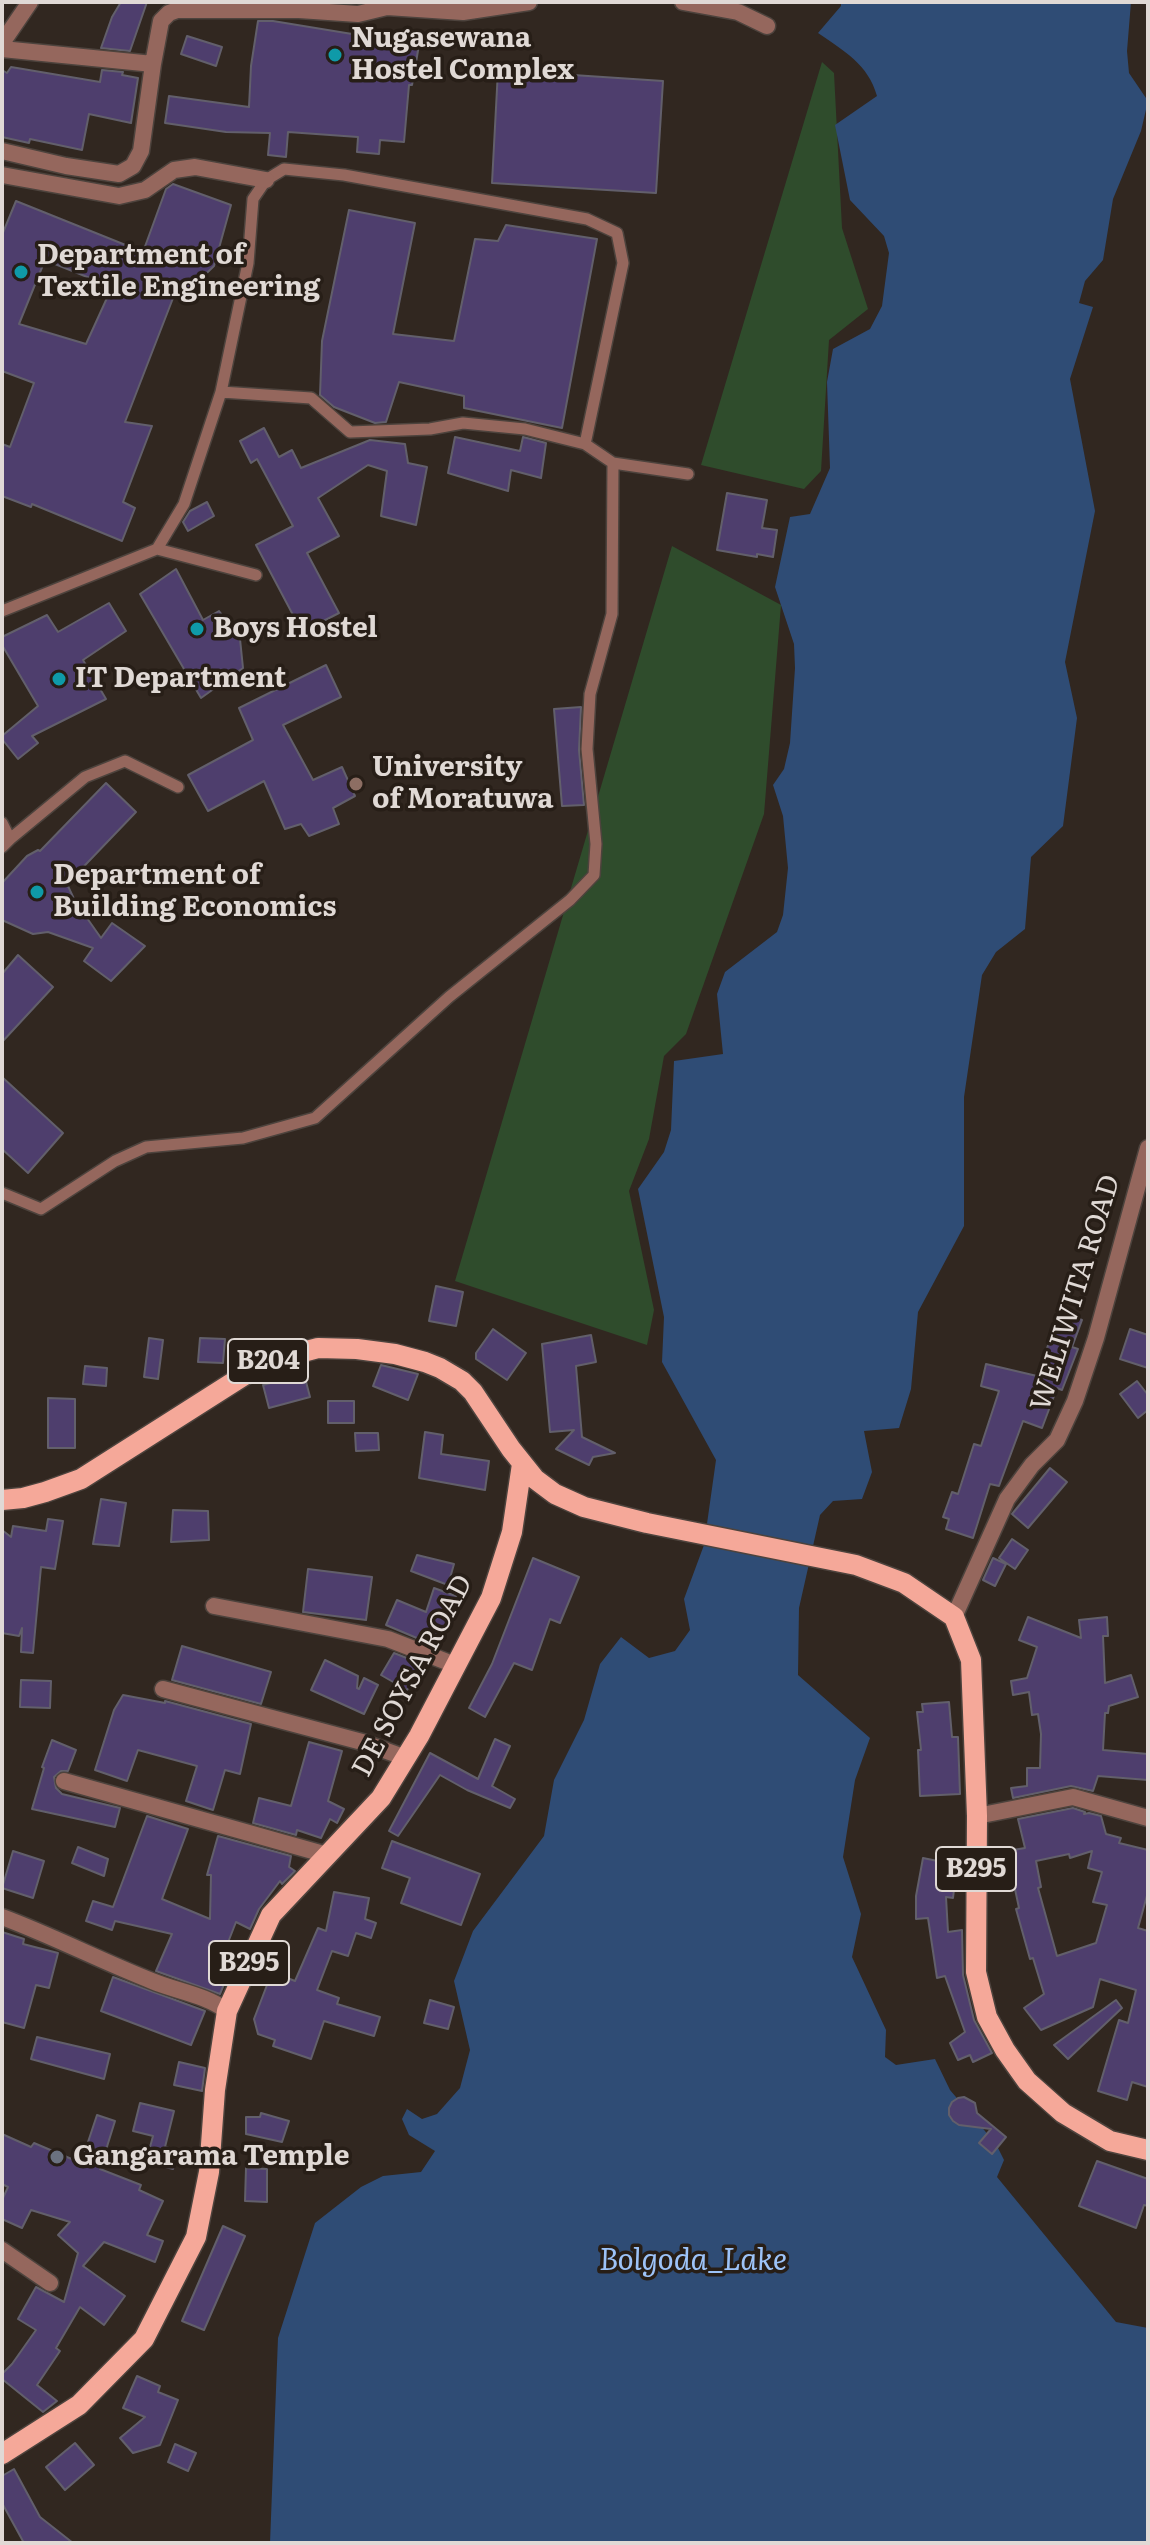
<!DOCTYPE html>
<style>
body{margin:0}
#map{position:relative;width:1150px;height:2545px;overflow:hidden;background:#312720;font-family:Literata,serif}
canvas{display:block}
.frame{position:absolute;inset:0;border:4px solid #e0d9d5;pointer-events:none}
</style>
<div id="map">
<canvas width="1150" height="2545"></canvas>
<div class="frame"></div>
</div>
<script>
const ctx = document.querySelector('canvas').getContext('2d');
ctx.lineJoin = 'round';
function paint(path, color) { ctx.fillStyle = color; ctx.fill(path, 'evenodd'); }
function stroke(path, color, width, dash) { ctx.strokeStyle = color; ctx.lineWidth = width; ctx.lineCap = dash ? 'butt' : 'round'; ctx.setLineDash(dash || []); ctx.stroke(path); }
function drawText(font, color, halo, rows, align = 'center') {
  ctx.font = font + ' Literata,serif'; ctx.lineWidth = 7; ctx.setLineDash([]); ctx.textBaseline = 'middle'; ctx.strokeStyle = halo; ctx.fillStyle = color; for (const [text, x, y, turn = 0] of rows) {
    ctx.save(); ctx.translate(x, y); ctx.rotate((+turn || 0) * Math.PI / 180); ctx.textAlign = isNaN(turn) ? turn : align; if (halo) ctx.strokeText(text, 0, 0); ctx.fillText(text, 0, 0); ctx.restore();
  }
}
paint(new Path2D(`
 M822 62 834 73 842 228 868 309 829 340 821 471 804 489 701 465Z
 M672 546 781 605 764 814 686 1034 664 1056 649 1139 629 1191 654 1310 647 1345 455 1281Z`), '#2f4c2c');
paint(new Path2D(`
 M841 2H1131L1127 51 1129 73 1148 101 1141 131 1113 199 1103 260 1085 281 1079 303 1093 307 1070 379 1095 511 1065 662 1077 718 1063 826 1031 857 1025 929 996 952 982 975 964 1097V1226L918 1312 911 1389 899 1428 864 1431 872 1472 862 1499 833 1501 820 1515 799 1608 798 1675 870 1738 855 1780 843 1857 861 1914 852 1957 886 2030 885 2057 896 2065 935 2059 950 2090 996 2144 1004 2160 997 2177 1116 2322 1148 2328V2543H270L278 2338 315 2223 361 2187 383 2176 421 2172 435 2151 409 2135 402 2119 407 2109 422 2119 437 2114 460 2088 470 2050 454 1981 473 1931 544 1836 554 1780 584 1720 600 1664 621 1637 649 1658 675 1651 690 1630 684 1599 704 1545 716 1460 662 1362 664 1317 638 1189 664 1152 671 1130 674 1061 723 1054 717 994 725 972 777 932 783 915 788 868 783 816 773 785 784 769 790 743 795 668 794 644 775 587 790 517 810 514 830 468 827 382 833 349 870 329 882 306 889 253 884 236 850 200 835 125 877 96C868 64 844 51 818 33L841 6Z`), '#2f4c75');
const building = new Path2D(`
 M121 2H147L130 51 101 48 112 17Z
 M258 21H273L419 45 412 85H409L404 142 380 140 379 154 357 152 358 137 288 132 286 157 268 155 270 133 226 132 165 123 169 96 249 107 251 66Z
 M187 36 222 47 216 66 181 54Z
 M11 67 100 82 102 70 123 72 122 75 138 78 131 123 89 114 82 150 30 139 29 143 2 137V70L7 73Z
 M498 70 663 81 656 193 492 183Z
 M173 184 231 205 214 266 183 296 175 293 125 422 152 426 123 502 135 508 122 541 32 504 31 507 2 496V444L10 447 34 383 2 371V235L16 201 143 252 166 189ZM45 260 112 287 86 344 19 324Z
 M349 210 415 223 393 334 454 341 475 239 498 241 506 225 597 239 562 428 464 408V396L399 382 386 422 375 423 334 407 320 395 322 341Z
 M264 428 279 457 292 450 301 468 370 440 405 444 408 463 427 467 416 525 381 516 387 471 368 465 318 498 339 536 307 553 339 613 302 632 256 545 293 526 257 459 251 463 240 441Z
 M455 437 520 451 523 437 546 443 541 478 511 470 508 491 448 473Z
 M727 493 767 500 762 528 777 530 773 557 757 554V557L717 550Z
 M207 502 214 516 188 531 183 522 190 511Z
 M176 569 203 620 219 611 240 639 243 668 201 698 140 594Z
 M109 603 126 631 83 660 106 699 32 736 38 743 18 759 2 739V736L38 706 2 645V637L47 615 58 632Z
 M326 665 341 697 283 725 313 780 342 767 355 796 333 808 339 824 309 836 301 824 285 829 264 781 208 811 188 775 253 740 239 708Z
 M581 707 579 750 584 805 562 806 554 709Z
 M106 783 136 812 67 884 75 901 101 938 112 923 145 946 111 981 84 961 93 948 48 932 33 934 2 920V883L27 856 38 850 40 851Z
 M18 955 53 987 2 1042V974Z
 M2 1077 63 1133 28 1173 2 1149Z
 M436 1286 463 1292 456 1326 429 1321Z
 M1060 1312 1082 1320 1072 1347 1078 1349 1062 1390 1057 1388 1042 1428 1023 1421 999 1486 990 1484 973 1538 946 1529 949 1519 943 1517 952 1492 958 1494 974 1444 981 1446 999 1391 981 1386 986 1364 1037 1376Z
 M493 1329 526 1353 507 1380 476 1359V1353Z
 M1130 1329 1148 1335V1368L1120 1359Z
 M591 1335 596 1362 576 1366 582 1437 615 1453 593 1457 589 1465 556 1449 574 1430 550 1432 542 1344Z
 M149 1338 163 1340 158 1379 144 1377Z
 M200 1338 225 1339 223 1363 198 1362Z
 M381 1365 418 1374 408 1400 373 1386Z
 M85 1366 107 1368 106 1386 83 1384Z
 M304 1374 310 1397 269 1408 263 1385Z
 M1137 1381 1148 1395V1410L1138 1418 1120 1394Z
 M48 1398 75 1399V1448H48Z
 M328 1401H354V1423H328Z
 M425 1432 443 1435 441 1454 489 1461 485 1490 419 1478Z
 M355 1433H378L379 1450 356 1451Z
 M1050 1468 1067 1482 1028 1528 1012 1514Z
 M101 1499 126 1503 119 1546 93 1544Z
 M173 1510 208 1511 209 1540 171 1542Z
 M48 1519 63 1521 55 1569 41 1567 33 1653 21 1652 22 1628 19 1636 2 1633V1530L11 1537 13 1526 46 1531Z
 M1012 1539 1028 1550 1015 1569 999 1558Z
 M417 1555 454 1564 448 1585 411 1571Z
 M533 1558 579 1577 560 1623 550 1619 532 1670 514 1663 485 1717 469 1708 492 1664Z
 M993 1558 1006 1564 995 1586 983 1580Z
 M308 1569 372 1577 366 1620 303 1612Z
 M434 1588 456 1596 447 1621 449 1622 438 1647 386 1625 397 1600 426 1612Z
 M1028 1617 1081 1638 1079 1620 1107 1617 1108 1636H1103L1105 1683 1131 1675 1138 1697 1109 1706 1108 1713H1105L1103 1750 1148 1754V1780L1098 1776 1093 1791 1071 1786 1013 1798 1011 1788 1027 1786V1768H1040L1041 1734 1038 1714 1032 1715 1029 1692 1013 1695 1011 1681 1027 1678 1037 1647 1019 1640Z
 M182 1646 271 1672 261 1704 172 1680Z
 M394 1653 422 1664 407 1690 381 1675Z
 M325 1660 358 1676 357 1688 359 1689 364 1678 378 1685 364 1714 311 1690Z
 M21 1680 51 1681 50 1708 20 1707Z
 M123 1695 165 1703V1701L251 1724 240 1774 225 1770 213 1810 186 1801 197 1766 138 1750 127 1781 95 1770 114 1710Z
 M949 1702 952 1737H958L960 1794 920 1796 918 1750H921L917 1712H923L922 1704Z
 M495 1739 510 1746 492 1786 515 1799 510 1808 467 1790 440 1775 398 1836 389 1831 430 1753 478 1779Z
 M52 1740 76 1750 68 1771H61L54 1777 56 1788 62 1794 120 1808 115 1827 32 1809 44 1768 42 1767Z
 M309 1742 342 1751 328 1801 344 1809 337 1823 330 1819 321 1838 297 1830 296 1835 253 1823 259 1798 291 1806Z
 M1073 1808 1085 1812 1084 1814 1089 1813 1101 1816 1106 1834 1121 1838 1119 1843 1148 1850V1892L1138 1928 1148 1931V2087L1132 2082 1127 2100 1098 2091 1119 2020 1128 2023 1136 1990 1100 1979 1093 2007 1041 2030 1024 2008 1044 1994 1033 1958 1030 1959 1016 1909 1019 1908 1007 1851 1025 1848 1018 1819ZM1092 1851 1088 1868 1102 1872 1093 1902 1107 1905 1096 1943 1057 1956 1038 1888 1041 1887 1036 1861 1069 1854 1070 1858Z
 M147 1816 188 1829 162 1899 210 1919 211 1875H207L218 1836 291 1856 289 1867 295 1871 282 1884 280 1881 259 1909 250 1929 236 1922 216 1973 227 1977 220 1994 156 1971 172 1934 115 1921 112 1930 86 1921 93 1901 113 1907Z
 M392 1841 480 1874 461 1925 401 1903 410 1878 382 1868Z
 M78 1847 108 1859 104 1876 72 1863Z
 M13 1851 44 1861 33 1898 2 1888Z
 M923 1858 957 1865 953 1898 946 1897 948 1932 962 1930 963 1975 974 2020 992 2053 973 2062 970 2055 958 2060 950 2043 965 2032 945 1976 937 1978 928 1918 916 1919V1896Z
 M334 1892 369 1898 365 1919 376 1923 371 1938 356 1933 348 1956 332 1951 317 1990 339 1998 337 2004 380 2017 374 2036 324 2021 311 2059 273 2046 275 2040 258 2034 254 2019 272 1972 295 1981 318 1928 326 1931Z
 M2 1932 24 1939 23 1944 58 1953 49 1988 36 1985 24 2028 2 2022Z
 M113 1977 205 2011 191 2045 101 2011Z
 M430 2000 454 2007 448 2029 424 2023Z
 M1116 2000 1122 2008 1068 2059 1054 2045Z
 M37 2037 110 2054 104 2079 31 2059Z
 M179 2062 205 2068 202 2091 174 2085Z
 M964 2097 975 2103 977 2113 1006 2137 992 2154 979 2143 991 2129 959 2125 953 2121 949 2115V2108L952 2102 958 2098Z
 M140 2103 174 2111 165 2147 178 2150 173 2169 146 2162 153 2136 133 2131Z
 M261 2113 289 2121 282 2142 246 2134V2117H260Z
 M97 2115 115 2121 100 2169 141 2185 139 2190 163 2201 147 2235 163 2241 155 2262 104 2242 83 2266 125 2296 104 2325 80 2307 56 2348 60 2351 37 2385 57 2401 43 2412 2 2379V2374L12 2364 36 2330 18 2319 36 2287 64 2302 78 2253 58 2235 70 2222 31 2210 22 2228 2 2219V2200L8 2187 2 2184V2134L31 2147 34 2143 81 2163Z
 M1097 2161 1148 2179V2206L1144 2205 1136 2228 1079 2206Z
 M246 2168 267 2169V2202L245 2201Z
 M223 2226 245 2236 204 2330 182 2321Z
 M137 2376 160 2386 158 2392 178 2400 160 2445 133 2453 120 2438 145 2417 123 2408Z
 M75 2443 94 2465 65 2490 46 2467Z
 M175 2444 196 2453 188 2471 168 2462Z
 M14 2469 40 2517 73 2543H24L2 2503V2476Z`);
paint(building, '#4e3e6d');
stroke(building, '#625f6b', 2);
const service = new Path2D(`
 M221 392 311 398 350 432 430 429 463 423 525 429 585 444 613 463 688 474
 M157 549 256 575
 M2 611 157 549 184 504 221 392 248 263 253 199 266 180 284 169 344 175 587 219 617 233 623 263 585 444
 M2 823 10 839 2 847
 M10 839 85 777 125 761 178 787
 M2 1193 41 1209 115 1161 146 1147 243 1138 315 1118 449 997 570 900 594 875 596 844 587 749 590 694 612 614 613 463`);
const minor = new Path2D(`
 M683 2 738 12 767 26
 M2 43 30 2
 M2 49 153 64
 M2 151 66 166 119 174 133 166 141 151 153 64 161 21 169 13 177 10H299L358 14 387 7 463 12 529 2
 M2 175 119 196 145 190 174 170 195 167 266 180
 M214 1606 388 1639 455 1665
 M954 1617 1007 1499 1032 1465 1057 1440 1075 1401 1096 1338 1148 1148
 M163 1689 362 1742 406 1758
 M64 1781 327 1855
 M977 1816 1073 1797 1148 1818
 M2 1917C53 1936 101 1961 152 1981 176 1991 206 1995 227 2011
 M2 2250 50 2283`);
const primary = new Path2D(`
 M2 1500 23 1498 45 1492 81 1479 265 1362 318 1348 357 1349 395 1354 425 1362 440 1368 462 1381 473 1392 511 1449 535 1479 555 1494 584 1507 647 1523 856 1565 904 1583 954 1617 971 1660 977 1816 976 1972 987 2017 1005 2050 1027 2081 1063 2113 1110 2141 1148 2150
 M2 2454 79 2405 144 2339 196 2237 209 2172 215 2090 227 2011 271 1915 381 1798 419 1736 491 1598 512 1532 522 1464`);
stroke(service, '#4d433d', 14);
stroke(minor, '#4d433d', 19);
stroke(primary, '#4d433d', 23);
stroke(service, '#95675d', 11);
stroke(minor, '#95675d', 16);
stroke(primary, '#f5a899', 20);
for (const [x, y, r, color] of [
 [335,55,8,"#0f9aa8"],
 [21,272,8,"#0f9aa8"],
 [197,629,8,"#0f9aa8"],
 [59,679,8,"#0f9aa8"],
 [356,784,8,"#8d6e63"],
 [37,892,8,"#0f9aa8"],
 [57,2157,8,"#6b7280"]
]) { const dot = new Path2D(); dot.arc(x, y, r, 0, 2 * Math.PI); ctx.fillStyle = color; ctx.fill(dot); stroke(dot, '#271e17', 3); }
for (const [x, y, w] of [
 [268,1361,80],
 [976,1869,80],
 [249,1963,80]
]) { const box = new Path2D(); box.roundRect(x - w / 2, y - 22, w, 44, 6); ctx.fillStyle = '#271e17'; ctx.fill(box); stroke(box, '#e0d9d5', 2); }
drawText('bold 26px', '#e0d9d5', null, [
 ["B204",268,1361],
 ["B295",976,1869],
 ["B295",249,1963]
]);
drawText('bold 28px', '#e0d9d5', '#271e17', [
 ["Nugasewana",351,39],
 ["Hostel Complex",351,71],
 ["Department of",37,256],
 ["Textile Engineering",37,288],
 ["Boys Hostel",213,629],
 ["IT Department",75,679],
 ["University",372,768],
 ["of Moratuwa",372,800],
 ["Department of",53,876],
 ["Building Economics",53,908],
 ["Gangarama Temple",73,2157]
], 'left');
drawText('28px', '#e0d9d5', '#271e17', [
 ["WELIWITA ROAD",1076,1293,-73],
 ["DE SOYSA ROAD",413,1676,-62]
]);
drawText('italic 30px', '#9dc3f8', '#271e17', [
 ["Bolgoda_Lake",693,2261]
]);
</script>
